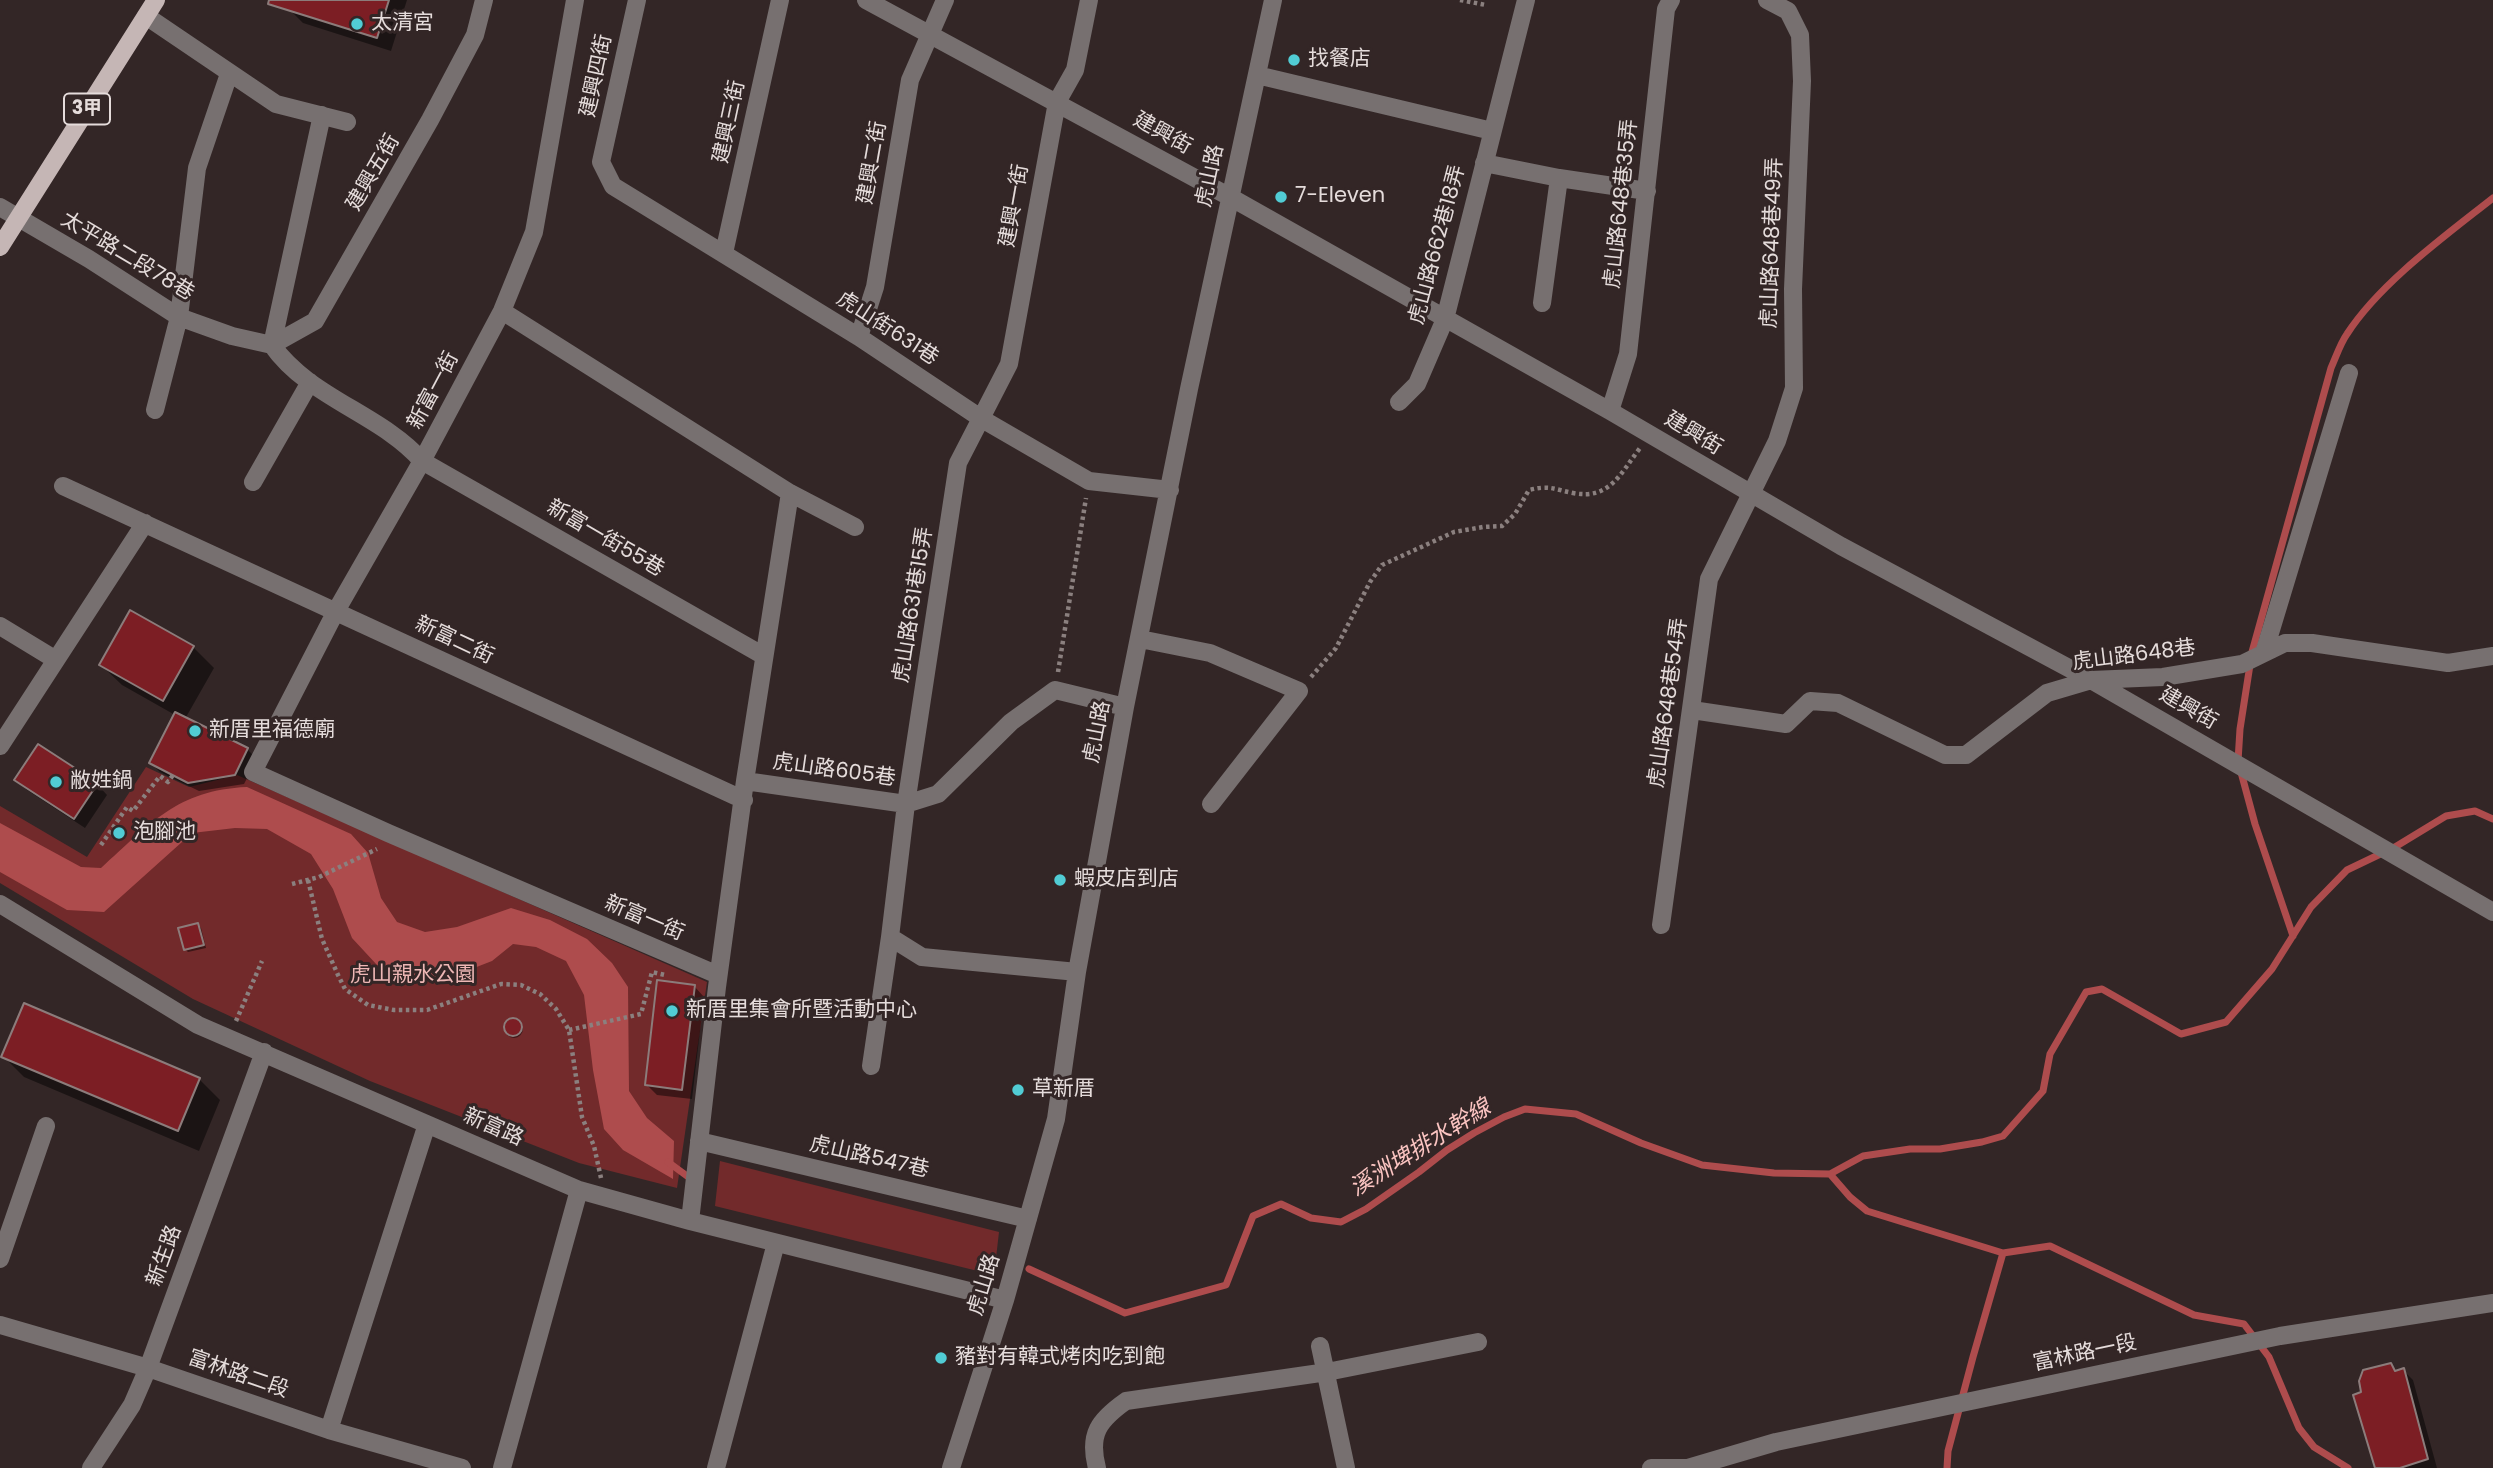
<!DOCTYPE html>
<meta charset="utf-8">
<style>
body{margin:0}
canvas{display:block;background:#332626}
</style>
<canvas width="2493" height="1468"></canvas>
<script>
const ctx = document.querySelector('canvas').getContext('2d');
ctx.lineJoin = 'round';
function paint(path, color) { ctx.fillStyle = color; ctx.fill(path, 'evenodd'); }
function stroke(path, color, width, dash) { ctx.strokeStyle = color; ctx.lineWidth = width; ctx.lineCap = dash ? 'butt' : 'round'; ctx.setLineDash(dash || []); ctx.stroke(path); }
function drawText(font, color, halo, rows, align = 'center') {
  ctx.font = font + ' Poppins,"Noto Sans TC",sans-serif'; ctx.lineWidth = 6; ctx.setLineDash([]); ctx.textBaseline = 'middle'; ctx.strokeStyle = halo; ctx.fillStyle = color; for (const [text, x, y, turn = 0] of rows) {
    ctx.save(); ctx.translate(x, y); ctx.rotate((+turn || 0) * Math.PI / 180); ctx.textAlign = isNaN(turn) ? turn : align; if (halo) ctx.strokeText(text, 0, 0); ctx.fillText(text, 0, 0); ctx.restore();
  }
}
paint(new Path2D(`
 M146 767 189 787 237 775 707 982 677 1188 579 1163 370 1081 193 999 0 883V806L87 857Z
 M720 1161 999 1232 994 1275 715 1206Z`), '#722a2b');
paint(new Path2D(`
 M247 787 351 834 368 853 381 898 397 922 425 932 457 927 511 908 550 920 587 939 612 963 628 987 629 1091 647 1118 674 1141 673 1179 623 1150 604 1129 593 1070 584 995 566 961 536 947 513 944 492 961 456 975 411 979 377 965 352 938 333 889 311 854 267 829 235 828 192 833 104 912 67 910 0 872V823L81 867 101 868C150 824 177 790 247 787Z`), '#ae4c4d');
paint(new Path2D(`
 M292 0H407L391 51 303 23 289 9Z
 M193 647 214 668 185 719 247 749 257 759 244 784 199 791 160 772 151 763 175 715 122 685 101 665Z
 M17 780 97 784 107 795 85 828 27 790Z
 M198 925 201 928 206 948 188 952 185 949Z
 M694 986 704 997 692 1099 657 1095 646 1084Z
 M25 1005 200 1080 220 1100 199 1151 24 1077 3 1056Z
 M505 1029a9 9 0 1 1 18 0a9 9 0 1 1-18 0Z
 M2390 1365 2397 1372 2403 1370 2413 1380 2437 1468H2377L2363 1394Z`), '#0007');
stroke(new Path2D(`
 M2293 936 2255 824 2238 761 2240 729 2252 652 2331 368C2336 357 2340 344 2347 334 2380 283 2445 236 2493 198
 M668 1162 687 1176
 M1830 1174 1850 1197 1867 1211 2003 1253 2050 1246 2194 1315 2244 1324 2269 1357 2299 1428 2314 1447 2348 1468
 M1029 1269 1125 1313 1226 1285 1253 1216 1281 1204 1311 1218 1341 1222 1366 1209 1419 1172 1447 1150 1474 1133 1504 1117 1525 1109 1576 1114 1641 1143 1702 1165 1774 1173 1830 1174 1863 1156 1910 1149H1940L1982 1142 2003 1136 2043 1091 2050 1054 2086 992 2102 989 2181 1034 2226 1022 2272 969 2311 907 2347 870 2395 847 2446 816 2475 811 2493 819
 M1947 1468 1948 1451 1973 1357 2003 1253`), '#ae4c4d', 7);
const building = new Path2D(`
 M269 0H389L377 38 268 4Z
 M130 610 194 646 163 701 99 665Z
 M175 712 248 748 235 775 188 783 149 763Z
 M38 744 98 783 74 819 14 780Z
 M198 923 204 945 184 950 178 928Z
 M657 980 695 985 682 1090 645 1085Z
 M24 1003 200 1078 178 1131 1 1057Z
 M504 1027a9 9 0 1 1 18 0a9 9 0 1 1-18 0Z
 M2391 1363 2395 1371 2404 1368 2428 1459 2400 1468H2375L2353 1395 2361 1392 2359 1381 2363 1370Z`);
paint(building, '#7c1e24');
stroke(building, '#8c7c7b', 2);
stroke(new Path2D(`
 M1460 0 1486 5
 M1058 672 1086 498
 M1311 677 1336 648 1370 582 1382 565 1454 532 1483 527 1502 526 1515 514 1529 490C1550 485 1553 489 1573 493 1610 500 1620 474 1640 448
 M101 845 127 807 133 811 160 776 168 782 173 775
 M308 880 322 939 338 975 345 989 368 1005 394 1010H427L501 984 521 985 540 994 556 1009 569 1030 582 1117 594 1146 601 1178
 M292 884 319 877 377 849
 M236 1021 262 961
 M569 1030 641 1014 652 972 665 975`), '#8b807f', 4.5, [3.5, 3.5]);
stroke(new Path2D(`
 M575 0 534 232 502 311 422 461 336 611 253 772 388 833 718 975
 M637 0 601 162 613 186 859 337 982 419 1089 481 1170 490
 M866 0 1230 197 1610 411 1841 546 2091 680 2493 912
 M146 16 276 104 347 122
 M1257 75 1492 131
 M1484 163 1559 178 1647 191
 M0 207 89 259 179 317 232 336 272 345C309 398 381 414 422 461L764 656
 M724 253 780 0
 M1542 303 1559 178
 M502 311 790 493 855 527
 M859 337 875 287 910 80 945 0
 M272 345 315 321 430 120 475 35 484 0
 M272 345 322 115
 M1399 402 1417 384 1445 319 1526 0
 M155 410 179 317 197 168 229 74
 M1610 411 1628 354 1666 9 1671 0
 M253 482 310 382
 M63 486 744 800
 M0 626 56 660
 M1140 639 1210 653 1299 691 1211 804
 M2264 653 2349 373
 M1692 710 1786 724 1810 701 1838 703 1945 755H1966L2047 693 2091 680 2163 677 2242 664 2285 643H2312L2448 663 2493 656
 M0 746 145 523
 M745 781 906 804 938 794 1011 722 1055 690 1125 707
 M0 904 198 1025 579 1190 690 1221 1005 1300
 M1661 925 1709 579 1777 441 1794 388 1793 289 1802 81 1800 35 1788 11 1767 0
 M1077 972 922 957 890 937 906 804 958 463 1009 364 1057 102 1075 70 1089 0
 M871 1066 890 937
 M699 1141 1028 1219
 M690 1221 717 987 745 781 790 493
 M0 1259 46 1126
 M0 1325 148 1368 329 1430 462 1468
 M1320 1346 1346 1468
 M329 1430 427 1124
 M91 1468 132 1405 148 1368 264 1052
 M502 1468 579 1190
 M716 1468 776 1243
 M951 1468 1005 1300 1056 1119 1077 972 1125 707 1189 389 1273 0
 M1097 1468C1088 1434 1099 1420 1126 1401L1327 1372 1478 1342
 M1651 1468H1689
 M1688 1468 1776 1442 2280 1336 2493 1303`), '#777070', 18);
stroke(new Path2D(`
 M0 247 156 0`), '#c5b6b5', 18);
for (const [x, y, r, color] of [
 [357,24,7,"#51ccd4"],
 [1294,60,7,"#51ccd4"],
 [1281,197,7,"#51ccd4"],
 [195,731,7,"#51ccd4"],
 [56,782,7,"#51ccd4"],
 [119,833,7,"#51ccd4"],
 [1060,880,7,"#51ccd4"],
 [672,1011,7,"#51ccd4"],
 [1018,1090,7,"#51ccd4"],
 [941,1358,7,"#51ccd4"]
]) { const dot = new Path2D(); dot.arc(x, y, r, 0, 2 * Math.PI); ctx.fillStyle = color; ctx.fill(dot); stroke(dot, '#332626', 2.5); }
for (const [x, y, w] of [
 [87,109,46]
]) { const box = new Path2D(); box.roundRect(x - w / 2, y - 15.5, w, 31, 5); ctx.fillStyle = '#332626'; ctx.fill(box); stroke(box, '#e5dcdb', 2); }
drawText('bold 19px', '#e5dcdb', null, [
 ["3甲",87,109]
]);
drawText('21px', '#e5dcdb', '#332626', [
 ["太清宮",371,24],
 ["找餐店",1308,60],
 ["7-Eleven",1295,197],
 ["新厝里福德廟",209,731],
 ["敝姓鍋",70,782],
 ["泡腳池",133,833],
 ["蝦皮店到店",1074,880],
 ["新厝里集會所暨活動中心",686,1011],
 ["草新厝",1032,1090],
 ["豬對有韓式烤肉吃到飽",955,1358]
], 'left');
drawText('21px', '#e5dcdb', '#332626', [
 ["建興四街",597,76,-78],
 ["建興三街",730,122,-78],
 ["建興街",1162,134,29],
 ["建興二街",873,163,-80],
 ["建興五街",374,173,-60],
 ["虎山路",1211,176,-78],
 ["虎山路648巷35弄",1622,204,-84],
 ["建興一街",1015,206,-80],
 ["虎山路648巷49弄",1773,243,-88],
 ["虎山路662巷18弄",1438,245,-75],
 ["太平路二段78巷",127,257,31],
 ["虎山街631巷",887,329,33],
 ["新富一街",434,391,-62],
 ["建興街",1693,434,31],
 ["新富一街55巷",605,539,30],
 ["虎山路631巷15弄",914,605,-81],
 ["新富二街",454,641,25],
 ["虎山路648巷",2134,656,-7],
 ["虎山路648巷54弄",1669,703,-82],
 ["建興街",2188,709,30],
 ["虎山路",1098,732,-79],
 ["虎山路605巷",834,771,8],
 ["新富一街",644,919,23],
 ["新富路",493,1128,24],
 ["虎山路547巷",869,1158,13],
 ["新生路",165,1256,-70],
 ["虎山路",985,1285,-73],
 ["富林路一段",2085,1354,-12],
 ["富林路二段",238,1375,19]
]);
drawText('21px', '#eeb7b5', '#332626', [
 ["虎山親水公園",413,976]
]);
drawText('italic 23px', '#fcc5c2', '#332626', [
 ["溪洲埤排水幹線",1421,1149,-32]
]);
</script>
